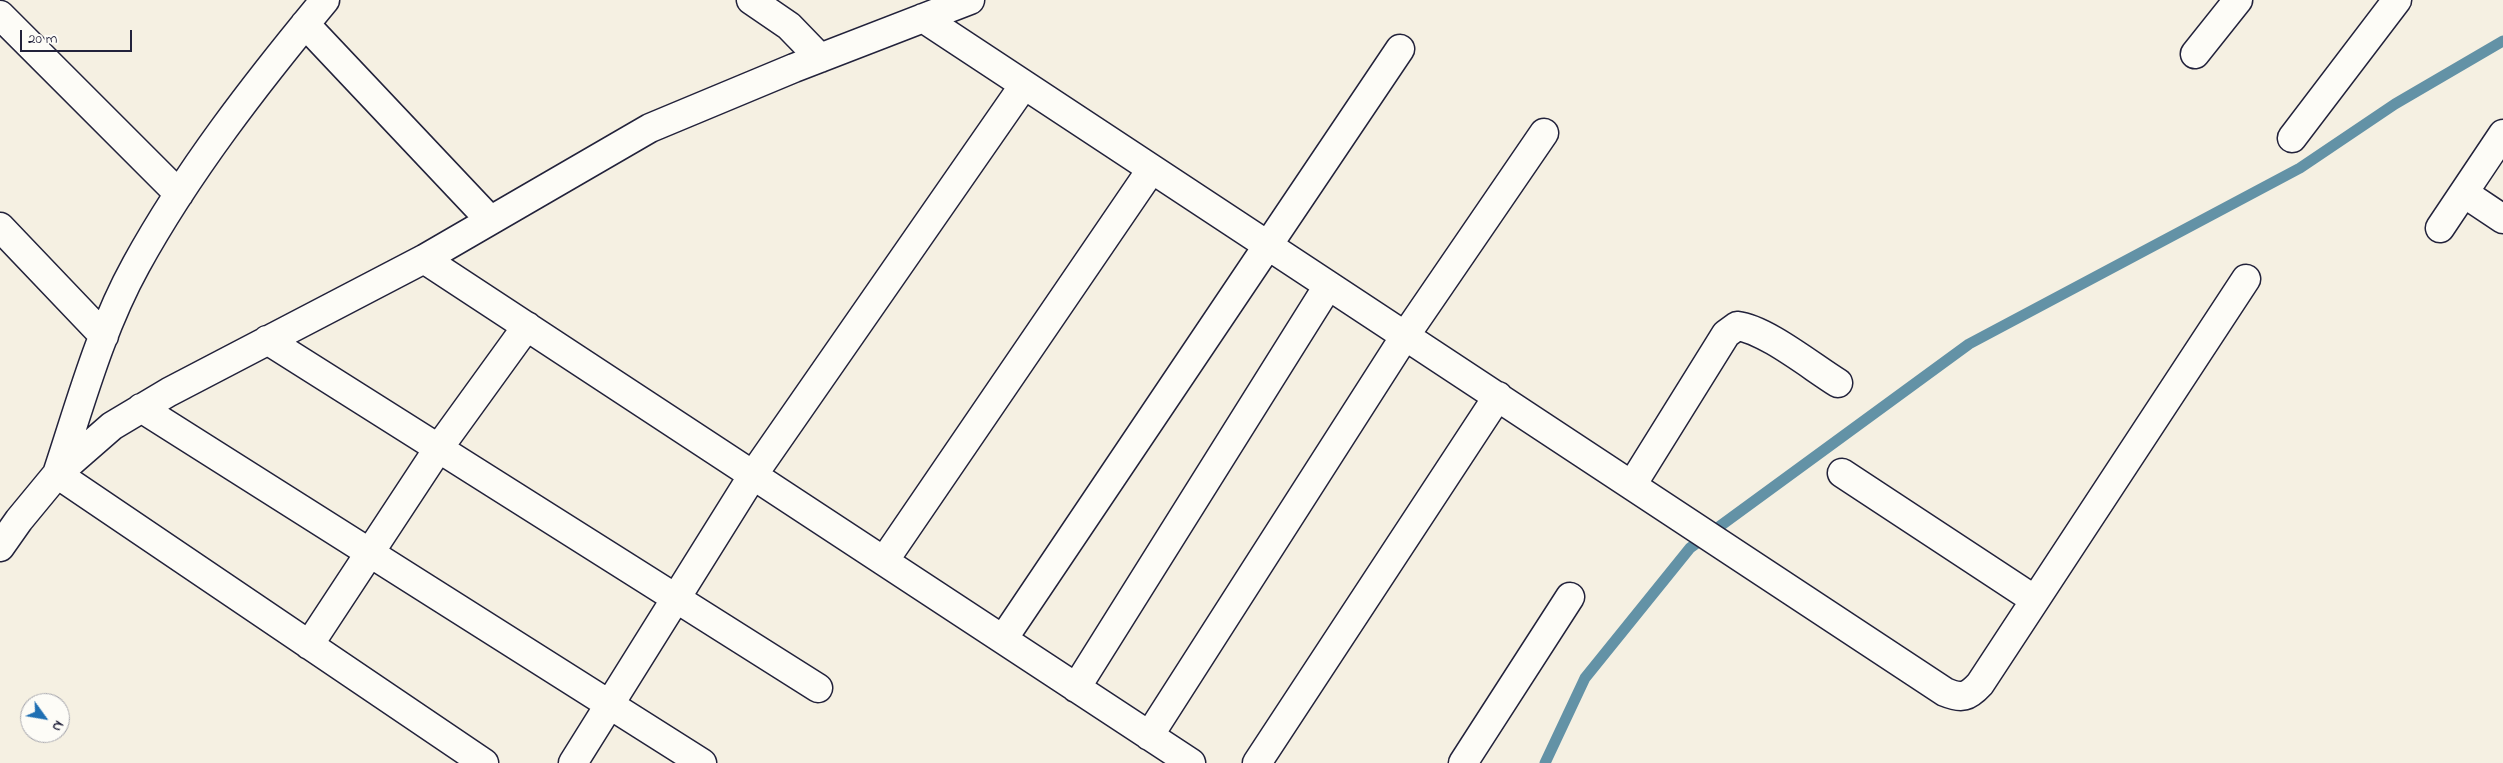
<!DOCTYPE html>
<style>
body{margin:0}
#map{position:relative;width:2503px;height:763px;overflow:hidden;background:#f5f0e2;font-family:"Indie Flower",sans-serif}
canvas{display:block}
.north{position:absolute;left:20px;top:693px;width:50px;height:50px;box-sizing:border-box;background:#fdfcf7;border:1px solid #a5a5ac;border-radius:50%;rotate:122deg;font-size:14px;font-weight:700;line-height:20px;text-align:center;color:#22223b}
.north::after{content:'';display:block;margin:auto;width:18px;height:22px;background:#1f6fb2;clip-path:polygon(50% 0,100% 100%,50% 72%,0 100%)}
.scale{position:absolute;left:20px;top:30px;width:112px;height:22px;box-sizing:border-box;border:2px solid #22223b;border-top:0;padding-left:6px;font-size:15px;line-height:18px;white-space:nowrap;color:#22223b;-webkit-text-stroke:4px #fdfcf7;paint-order:stroke}
</style>
<div id="map">
<canvas width="2503" height="763"></canvas>
<div class="north">N</div>
<div class="scale">20 m</div>
</div>
<script>
const ctx = document.querySelector('canvas').getContext('2d');
ctx.lineJoin = 'round';
function stroke(path, color, width, dash) { ctx.strokeStyle = color; ctx.lineWidth = width; ctx.lineCap = dash ? 'butt' : 'round'; ctx.setLineDash(dash || []); ctx.stroke(path); }
stroke(new Path2D(`
 M1545 763 1585 678 1690 548 1969 344 2300 168 2395 104 2503 41`), '#6392a6', 11);
const minor = new Path2D(`
 M325 0C257 82 187 172 136 265 100 330 80 405 57 474L484 763
 M751 0 789 26 820 58
 M0 15 179 194
 M923 18 1945 692C1962 699 1968 697 1980 684L2246 279
 M305 24 490 220
 M2195 54 2238 0
 M2292 138 2397 0
 M2464 193 2503 219
 M0 227 104 336
 M2440 228 2503 134
 M424 259 1191 763
 M267 340 818 688
 M141 408 702 763
 M1842 473 2035 600
 M1632 485 1726 334 1737 326C1765 329 1812 367 1838 383
 M0 547 19 520 57 474 112 426 169 392 424 259 650 128 794 68 970 0
 M884 561 1151 170
 M1003 639 1400 49
 M309 645 438 449 527 326
 M1076 688 1328 286
 M1149 736 1405 336 1544 133
 M573 763 753 475 1024 85
 M1257 763 1498 396
 M1463 763 1570 597`);
stroke(minor, '#22223b', 31);
stroke(minor, '#fdfcf7', 28);
</script>
